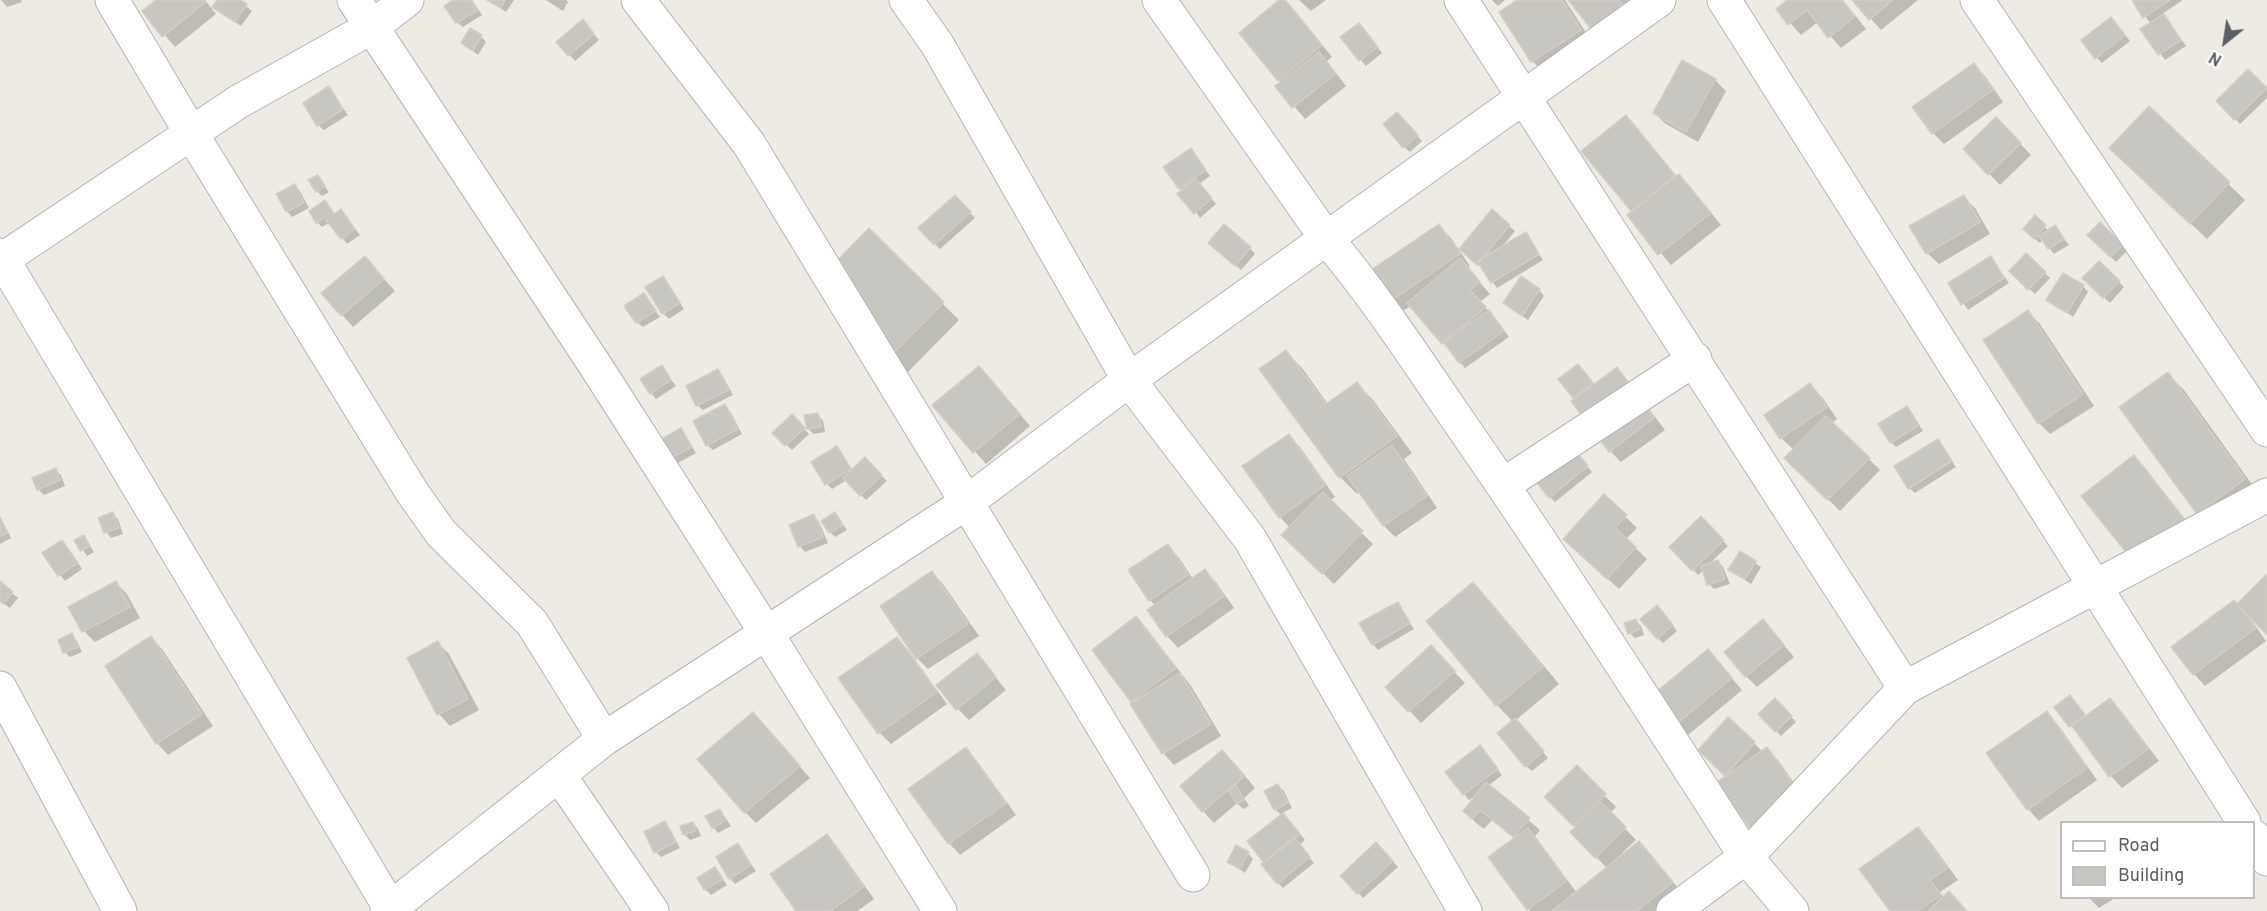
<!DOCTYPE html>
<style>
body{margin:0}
#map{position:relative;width:2267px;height:911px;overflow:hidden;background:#edebe3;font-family:Overpass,sans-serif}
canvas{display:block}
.legend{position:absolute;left:2060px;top:821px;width:195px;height:78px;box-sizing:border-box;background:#fff;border:2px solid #bdbfc1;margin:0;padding:8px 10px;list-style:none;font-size:18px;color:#5b5e63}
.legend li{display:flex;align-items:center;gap:12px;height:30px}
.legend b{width:30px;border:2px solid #bdbfc1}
.north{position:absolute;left:2195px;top:12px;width:60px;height:60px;-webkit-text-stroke:4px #fff;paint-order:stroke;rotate:210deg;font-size:16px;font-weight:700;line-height:24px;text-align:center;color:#5b5e63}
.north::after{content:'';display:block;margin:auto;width:21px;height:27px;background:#5b5e63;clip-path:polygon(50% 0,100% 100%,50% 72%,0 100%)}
</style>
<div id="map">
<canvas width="2267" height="911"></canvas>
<ul class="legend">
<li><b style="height:8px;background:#fff"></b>Road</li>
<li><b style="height:16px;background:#c8c6c0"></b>Building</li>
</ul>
<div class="north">N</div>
</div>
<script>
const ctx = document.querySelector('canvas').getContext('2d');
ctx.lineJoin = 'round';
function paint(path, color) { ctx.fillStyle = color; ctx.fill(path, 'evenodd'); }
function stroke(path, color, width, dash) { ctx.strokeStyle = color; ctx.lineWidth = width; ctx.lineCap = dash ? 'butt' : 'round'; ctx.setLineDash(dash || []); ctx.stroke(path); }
paint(new Path2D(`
 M1 0H21L22 2 7 7Z
 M158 0H205L216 14 175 47 144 11Z
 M219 0H239L252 11 241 26 220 12Z
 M456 0H472L482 15 463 27 457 22Z
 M489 0H514L506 12Z
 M546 0H566L568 2 563 11Z
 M1282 0 1294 10 1332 57 1327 61 1346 86 1305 119 1277 86 1282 82 1279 80Z
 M1299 0H1326L1311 11Z
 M1492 0H1505L1498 6Z
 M1520 0H1565L1592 42 1544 72 1532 61Z
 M1570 0H1633L1625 7Z
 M1790 0H1843L1866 29 1841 48 1818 22 1801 35 1778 9Z
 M1854 0H1918L1881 30Z
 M2133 0H2183L2162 14 2186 46 2165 60 2143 29 2151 24Z
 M2116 24 2130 41 2102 63 2097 58Z
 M588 27 599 40 575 61 558 42Z
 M1364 30 1382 53 1366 66 1342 37Z
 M481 36 486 42 478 55 463 43Z
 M1974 65 1985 76 2003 102 1944 144 1933 133Z
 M2248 71 2267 90V98L2240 124 2218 101Z
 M1715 80 1726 91 1698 142 1666 124 1654 113Z
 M329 88 348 115 324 130 318 125Z
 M2149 108 2245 200 2207 239 2128 164Z
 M1403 119 1422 141 1410 152 1404 147Z
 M1996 119 2031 155 2000 185 1965 149Z
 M1637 129 1677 177 1679 176 1690 187 1721 225 1671 265 1629 215 1634 212Z
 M1191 150 1210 176 1199 184 1216 204 1200 218 1180 188Z
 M317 177 329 192 322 196 317 191Z
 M295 186 300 191 309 208 292 217 287 211Z
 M955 197 975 218 940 249 920 228Z
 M1963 197 1975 208 1990 234 1939 264 1927 253Z
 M325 202 335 215 341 211 360 235 347 244 330 222 322 227 317 222Z
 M1492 212 1515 231 1501 248 1525 234 1543 260 1497 288 1484 270 1466 255Z
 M2035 218 2049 231 2055 227 2069 245 2054 254 2043 240 2040 243 2030 235Z
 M2100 224 2127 251 2116 262 2089 235Z
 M1439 226 1450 237 1470 266 1467 268 1490 294 1480 302 1494 317 1509 337 1465 368 1411 306 1401 312 1390 301Z
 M869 231 959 320 905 375 855 326Z
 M1215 248H1250L1255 254 1241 270Z
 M2026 255 2050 278 2035 294 2011 271Z
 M365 258 395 291 353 327 342 315Z
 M1991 258 2009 283 1968 310 1950 284Z
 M2099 263 2124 287 2110 303 2084 278Z
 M663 277 684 309 669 319 663 313Z
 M2083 286 2088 292 2073 317 2048 299Z
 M1539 290 1544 296 1528 320 1505 303Z
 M644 295 660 317 643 327 637 322Z
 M2028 312 2040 324 2094 406 2050 434 2039 423Z
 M1286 352 1302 368 1328 404 1357 384 1373 400 1412 453 1404 459 1437 508 1395 537 1384 526 1360 492 1357 494 1340 477 1261 369Z
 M661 367 676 386 656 399 651 393Z
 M1617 369 1628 381 1665 430 1621 462 1610 451 1576 399 1560 379 1583 371 1595 385Z
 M718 371 723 376 733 395 703 410 697 405Z
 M2167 374 2184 390 2261 497 2198 513Z
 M990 379 1030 426 986 464 934 405Z
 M1810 385 1822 397 1837 419 1832 423 1880 470 1840 511 1786 458 1794 450 1781 438 1766 415Z
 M725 406 730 411 742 434 713 450 707 445Z
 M1907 408 1923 431 1896 447 1891 442Z
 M818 415 823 421 825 432 814 434 808 429Z
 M792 416 809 434 792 450 774 433Z
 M681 430 696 453 678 463 672 457Z
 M1288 436 1300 447 1335 497 1329 501 1373 544 1334 584 1283 535 1290 528 1280 517Z
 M1938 441 1956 467 1915 493 1909 488Z
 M837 448 853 471 865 460 887 481 866 500 847 480 832 489 827 484Z
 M1578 455 1592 472 1555 502 1550 497Z
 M2133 457 2145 468 2195 532 2084 496Z
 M55 470 61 475 65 486 44 495 38 489Z
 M1604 496 1637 528 1626 539 1647 559 1619 589 1576 550Z
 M112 514 118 519 123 534 111 538 106 532 100 519Z
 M835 514 847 530 835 537 830 532Z
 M0 516 11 538 0 544Z
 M814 516 819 522 828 543 805 552 800 546Z
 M1701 518 1728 546 1709 564 1718 561 1723 567 1730 584 1714 589 1709 584 1704 570 1698 575 1671 547Z
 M84 537 94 552 87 556 76 540Z
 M1168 546 1179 558 1193 579 1205 571 1216 582 1234 608 1178 648 1167 636 1156 606 1150 600Z
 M67 547 82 569 65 581 44 554Z
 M1740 553 1761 567 1751 584 1730 570Z
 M932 573 943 584 979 636 928 669 915 656Z
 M2267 576V633L2251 616 2250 618 2266 641 2205 686 2194 674 2237 605Z
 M0 583 18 598 10 608 0 601Z
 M116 583 127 594 140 618 95 642 84 631Z
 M1473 584 1490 601 1559 684 1516 720 1548 758 1532 771 1526 766 1513 722 1497 705Z
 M1398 604 1414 629 1378 650 1373 644Z
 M1662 613 1677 631 1663 643 1658 638Z
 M1136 618 1147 629 1191 686 1221 736 1174 765 1163 753 1132 701Z
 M1636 621 1641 626 1644 635 1635 638 1630 633Z
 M1763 621 1794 657 1757 687 1746 676Z
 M72 635 77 641 82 652 70 657 65 652Z
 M151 638 162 649 213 726 168 755 157 743 107 666Z
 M897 639 908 650 947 704 891 744 880 733Z
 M438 643 449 654 479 710 450 726 439 714Z
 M1708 651 1742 690 1675 746 1663 735Z
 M977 655 1006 690 969 720 957 708Z
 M1442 659 1465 683 1421 723 1387 687Z
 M1775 700 1796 722 1781 736 1760 714Z
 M2110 700 2121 711 2159 761 2122 788 2111 776 2077 730 2070 726 2075 703 2086 717Z
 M2047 713 2058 725 2097 780 2039 821 2028 809Z
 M753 714 810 778 756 823 745 812Z
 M1729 719 1763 752 1767 749 1778 760 1812 808 1727 776 1700 750Z
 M966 749 977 761 1016 815 960 855 949 843Z
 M1485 753 1502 775 1488 786 1540 830 1535 836 1577 893 1607 868 1596 857 1577 828 1546 797 1577 768 1616 807 1610 813 1636 840 1622 853 1624 855 1639 843 1688 899 1674 911H1530L1515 839 1492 820 1484 829 1476 823 1465 811 1477 794 1469 800 1447 772Z
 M1234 763 1255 788 1244 798 1249 806 1243 809 1237 803 1214 823 1203 811Z
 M1278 786 1284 791 1292 808 1282 813 1305 840 1299 845 1314 863 1283 888 1278 883 1282 816 1275 809Z
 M720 810 731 826 718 833 713 827Z
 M665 823 670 829 680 848 661 857 656 852Z
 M693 823 698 829 701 836 690 840 684 834Z
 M1918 829 1929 840 1958 880 1940 892 1944 898 1966 911H1892Z
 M826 836 838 848 874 899 857 911H798Z
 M738 845 756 871 735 884 730 878Z
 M1382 849 1398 867 1363 898 1342 876Z
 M1248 853 1253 859 1245 873 1229 862Z
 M715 869 727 885 711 895 705 889Z
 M2089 898H2115L2099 908Z`), '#0003');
const building = new Path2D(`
 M156 0H204L206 2 162 37 142 11Z
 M217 0H241L247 4 235 22 212 7Z
 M453 0H471L478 10 456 23 444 6Z
 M487 0H505L501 8Z
 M1279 0H1285L1322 45 1278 81 1239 33Z
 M1517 0H1562L1581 30 1531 62 1499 12Z
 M1568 0H1619L1628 10 1597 36Z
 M1787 0H1842L1855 17 1828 38 1807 10 1788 25 1776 9Z
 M1852 0H1893L1869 20Z
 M2132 0H2170L2143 18Z
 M2164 14 2181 40 2158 55 2140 29Z
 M2111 17 2125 35 2095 59 2081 40Z
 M583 19 594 34 568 56 556 42Z
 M1359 23 1378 47 1359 61 1340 37Z
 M470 28 482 35 473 51 461 43Z
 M1319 52 1336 74 1292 108 1275 86Z
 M1682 60 1716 79 1686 132 1653 113Z
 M1974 63 1993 90 1932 134 1912 107Z
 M2248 69 2267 88 2234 120 2216 101Z
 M329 86 343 109 317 126 303 103Z
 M2149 106 2230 182 2190 224 2109 148Z
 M1397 112 1418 135 1403 148 1383 124Z
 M1626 115 1675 175 1632 212 1581 151Z
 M1996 117 2021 143 1988 175 1963 149Z
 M1191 148 1206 170 1179 189 1163 167Z
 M1679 174 1711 213 1658 255 1627 215Z
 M318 175 325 186 316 192 308 180Z
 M1195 178 1212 198 1194 214 1177 194Z
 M295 184 304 203 286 212 276 194Z
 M955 195 971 212 934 245 918 228Z
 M1964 195 1980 222 1926 254 1909 226Z
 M325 200 333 212 316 223 309 211Z
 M341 209 355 229 341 239 326 220Z
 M1492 209 1510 225 1477 265 1459 249Z
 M2035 215 2046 225 2034 239 2023 229Z
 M2100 222 2123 245 2110 257 2087 235Z
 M1224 224 1251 247 1235 266 1208 243Z
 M1439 224 1460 254 1389 302 1368 272Z
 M2055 225 2064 239 2048 249 2039 236Z
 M869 228 944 302 887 360 827 271Z
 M1526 232 1539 254 1491 283 1477 261Z
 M2026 253 2046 272 2028 290 2009 271Z
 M365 256 384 279 341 316 321 293Z
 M1991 256 2004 278 1961 305 1948 283Z
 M1460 258 1480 282 1470 290 1486 307 1442 344 1407 303Z
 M2099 261 2120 281 2103 298 2082 278Z
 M2063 273 2084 285 2067 313 2046 300Z
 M663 276 680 303 662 314 645 287Z
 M1521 276 1540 289 1522 316 1503 303Z
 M644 293 656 311 636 323 624 306Z
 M1489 310 1504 331 1459 363 1443 341Z
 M2028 310 2083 394 2038 424 1983 340Z
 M1286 350 1326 404 1357 382 1397 436 1339 478 1259 369Z
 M1578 364 1593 383 1573 398 1558 379Z
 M662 365 671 380 650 394 640 379Z
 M979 366 1020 414 973 453 932 405Z
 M1617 367 1654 418 1609 452 1571 401Z
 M718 369 729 390 696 406 686 386Z
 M2168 372 2245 479 2197 514 2119 407Z
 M1810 383 1827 407 1780 439 1764 415Z
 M725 404 738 429 706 446 693 421Z
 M1907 406 1919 425 1890 443 1878 424Z
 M818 413 821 427 807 429 804 415Z
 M792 414 805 428 785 446 772 433Z
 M1826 416 1870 458 1827 500 1784 458Z
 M681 428 692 447 671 458 660 440Z
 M1289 434 1325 485 1279 518 1242 466Z
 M1938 439 1952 461 1908 489 1894 466Z
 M1392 445 1427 496 1383 526 1347 476Z
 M837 446 851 469 825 485 811 462Z
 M1573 448 1588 466 1549 498 1534 479Z
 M2134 455 2185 520 2133 561 2081 496Z
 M865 457 882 475 860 496 843 478Z
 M56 468 60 480 37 490 32 478Z
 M1323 492 1363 531 1322 574 1281 535Z
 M1604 494 1627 515 1615 528 1636 547 1607 579 1563 539Z
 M113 512 119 528 104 533 98 518Z
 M835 512 843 525 829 533 821 521Z
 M814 514 823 537 798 547 789 525Z
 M1701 516 1724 540 1692 571 1669 547Z
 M0 518 7 533 0 536Z
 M84 535 90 546 80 551 74 540Z
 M62 540 78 563 58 576 42 553Z
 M1168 544 1188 575 1149 601 1128 570Z
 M1740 551 1756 561 1745 579 1728 570Z
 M1718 560 1725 579 1707 585 1701 566Z
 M1205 569 1224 596 1166 637 1147 610Z
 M932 571 968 624 916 659 880 606Z
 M2267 574V635L2237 604Z
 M0 581 13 592 3 604 0 601Z
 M116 581 130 607 82 632 68 607Z
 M1473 582 1543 667 1496 706 1426 621Z
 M2234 600 2256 628 2193 675 2171 647Z
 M1398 602 1410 623 1372 645 1359 623Z
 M1657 605 1673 625 1657 639 1640 619Z
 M1136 616 1176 668 1131 702 1092 650Z
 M1636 619 1640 629 1628 634 1624 623Z
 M1763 619 1784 645 1745 677 1724 652Z
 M72 633 78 647 63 653 58 640Z
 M151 636 202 714 156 744 105 666Z
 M897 637 937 692 878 734 838 678Z
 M438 641 468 699 437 715 407 658Z
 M1431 645 1455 671 1408 712 1385 687Z
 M1708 649 1732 678 1662 736 1638 707Z
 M977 653 996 677 956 710 936 685Z
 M1180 673 1211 724 1162 754 1130 704Z
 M2070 695 2085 715 2069 727 2054 707Z
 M1775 698 1792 716 1775 732 1758 714Z
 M2110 698 2149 749 2109 777 2072 726Z
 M2047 711 2087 768 2027 810 1986 753Z
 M753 712 800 766 744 813 697 759Z
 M1728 717 1755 742 1725 776 1698 750Z
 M1515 718 1544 751 1525 767 1497 733Z
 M1480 745 1498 769 1463 795 1445 772Z
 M966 747 1006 803 948 844 908 789Z
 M1767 747 1802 796 1752 831 1717 782Z
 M1222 750 1245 776 1202 812 1180 786Z
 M1577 765 1606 794 1573 826 1544 797Z
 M1486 782 1530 818 1513 837 1480 810 1472 819 1463 811Z
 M1278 784 1288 803 1274 810 1264 791Z
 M1236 785 1244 800 1237 804 1228 790Z
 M1601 802 1626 827 1595 858 1570 832Z
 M720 809 726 820 712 828 705 816Z
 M1283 813 1300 834 1264 863 1247 841Z
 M665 821 676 842 654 853 644 832Z
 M693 822 696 831 683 835 680 826Z
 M1918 827 1948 868 1930 880 1941 895 1917 911H1890L1859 869Z
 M1528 828 1567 881 1527 910 1488 857Z
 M827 834 864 887 830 911H796L770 874Z
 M1294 837 1310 857 1277 884 1261 864Z
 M1639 841 1673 882 1637 911H1552Z
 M1376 842 1393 861 1357 894 1340 876Z
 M738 843 751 865 729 879 716 857Z
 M1236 845 1249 852 1240 869 1227 862Z
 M715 867 723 879 704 890 697 878Z
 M1949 891 1967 911H1928Z`);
paint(building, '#c8c6c0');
stroke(building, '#d1cec2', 1.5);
const minor = new Path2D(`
 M112 0 191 133 412 492 441 533 532 623 604 739
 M354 0 595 365 767 634 940 911
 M638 0 749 144 1193 875
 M906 0 937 44 1129 380 1250 539 1465 911
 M1159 0 1326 238C1377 298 1419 364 1464 429 1561 569 1654 713 1746 857L1673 911
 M1461 0 1905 688
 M1724 0 2244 822
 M1977 0 2267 430
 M0 255 392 911
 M0 261 238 102 372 27 407 0
 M1503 485 1695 359
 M0 688 120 911
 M559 775 652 911
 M2254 837 2267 859
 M387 911 604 739 966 503 1129 380 1659 0
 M1792 911 1746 857 1905 688 2267 495`);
stroke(minor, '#b3b5b9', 35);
stroke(minor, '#fff', 33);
</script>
